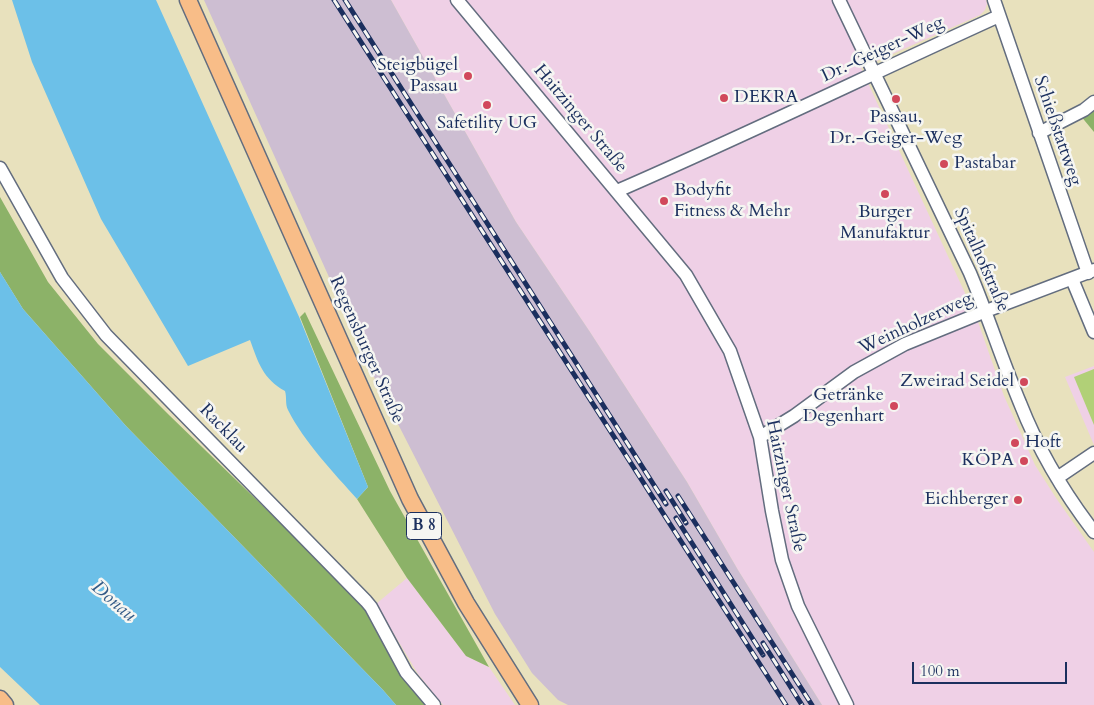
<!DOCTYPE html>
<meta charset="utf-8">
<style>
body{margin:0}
#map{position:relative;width:1094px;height:705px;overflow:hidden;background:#e8e1bd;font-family:Cardo,serif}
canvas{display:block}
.scale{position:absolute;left:912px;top:662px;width:155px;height:22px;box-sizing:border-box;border:2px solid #1b2f5e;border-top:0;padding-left:6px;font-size:15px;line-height:18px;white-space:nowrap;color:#1b2f5e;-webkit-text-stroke:4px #f6f6f2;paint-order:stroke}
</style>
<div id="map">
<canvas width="1094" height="705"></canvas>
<div class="scale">100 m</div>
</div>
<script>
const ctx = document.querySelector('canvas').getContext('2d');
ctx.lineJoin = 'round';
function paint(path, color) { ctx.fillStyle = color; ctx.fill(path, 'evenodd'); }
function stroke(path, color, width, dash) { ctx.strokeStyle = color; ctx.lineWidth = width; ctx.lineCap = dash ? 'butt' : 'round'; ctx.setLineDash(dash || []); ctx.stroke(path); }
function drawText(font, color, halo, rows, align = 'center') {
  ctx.font = font + ' Cardo,serif'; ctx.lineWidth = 5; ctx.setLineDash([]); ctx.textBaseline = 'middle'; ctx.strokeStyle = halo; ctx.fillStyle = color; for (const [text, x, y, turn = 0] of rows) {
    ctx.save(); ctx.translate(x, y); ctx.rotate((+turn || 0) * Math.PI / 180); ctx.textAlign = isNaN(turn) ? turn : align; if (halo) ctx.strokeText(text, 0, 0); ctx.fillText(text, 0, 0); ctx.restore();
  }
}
paint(new Path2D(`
 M391 0H986L987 4 985 10 980 15 861 68 977 319 1004 396 1035 465 1056 498 1094 552V705H822L738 570 687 482 590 332 516 222Z
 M1094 366V445L1065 377Z
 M407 578 466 656 489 667 515 705H443L418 674 376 604Z`), '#efd0e6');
paint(new Path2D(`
 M204 0H391L516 222 590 332 687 482 738 570 822 705H568L558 700 532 673 495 614 375 379Z`), '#cdbed2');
paint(new Path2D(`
 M1094 369V425L1074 377Z`), '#b1d077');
paint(new Path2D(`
 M1094 104V132L1080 115Z
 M0 197 48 282 98 344 169 415 362 602C379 640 402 673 428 705H396L383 690 126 426 23 309 0 272Z
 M305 312 390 491 489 667 466 656 407 578 357 499 368 487 300 317Z`), '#8cb268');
paint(new Path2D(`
 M12 0H156L300 319 368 487 357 499C334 473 304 442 288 410 285 404 287 398 285 391 263 379 258 362 250 340L188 366 101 219 32 62Z
 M0 272 23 309 126 426 383 690 396 705H40L0 667Z`), '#6cc0e8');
const minor = new Path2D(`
 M457 0 686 275 730 351 760 437 772 511 782 560 798 606 847 705
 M839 0 970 273C988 316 1002 360 1020 403 1038 449 1064 493 1094 532
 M994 0 1088 273
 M1039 133 1084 110 1094 102
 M0 168 62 278 106 335 366 601 371 607 406 672 434 705
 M617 191C746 135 871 74 999 16
 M1072 279 1094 332
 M760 437 794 416 854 372 905 344 986 311 1094 270
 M1057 478 1094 453`);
const major = new Path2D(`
 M188 0 410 499 466 603 530 705
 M0 699 5 705`);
stroke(minor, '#636d7f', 15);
stroke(major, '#636d7f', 19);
stroke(minor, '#fff', 12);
stroke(major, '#f8bd88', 16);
const rail = new Path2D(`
 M334 0 786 705
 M345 0 666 504
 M666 491 686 523
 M678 496 812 705
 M676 518 763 655
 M763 643 802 705`);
stroke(rail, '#1b2f5e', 5);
stroke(rail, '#f6f6f2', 3, [9]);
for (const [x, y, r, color] of [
 [468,76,5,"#d1495b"],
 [724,98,5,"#d1495b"],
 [896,99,5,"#d1495b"],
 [487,105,5,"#d1495b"],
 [944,164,5,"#d1495b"],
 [885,194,5,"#d1495b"],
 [664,201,5,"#d1495b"],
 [1024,382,5,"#d1495b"],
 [894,406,5,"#d1495b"],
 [1015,443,5,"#d1495b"],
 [1024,461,5,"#d1495b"],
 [1018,500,5,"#d1495b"]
]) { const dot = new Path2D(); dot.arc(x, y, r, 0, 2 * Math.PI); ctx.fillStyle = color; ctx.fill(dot); stroke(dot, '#f6f6f2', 2); }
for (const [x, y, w] of [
 [424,526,35]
]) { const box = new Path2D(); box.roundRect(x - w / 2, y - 13.5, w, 27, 4); ctx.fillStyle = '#f6f6f2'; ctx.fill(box); stroke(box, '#1b2f5e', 1); }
drawText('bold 16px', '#1b2f5e', null, [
 ["B 8",424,526]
]);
drawText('18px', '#1b2f5e', '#f6f6f2', [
 ["Dr.-Geiger-Weg",883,50,-25],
 ["Haitzinger Straße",580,119,50],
 ["Schießstattweg",1057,131,71],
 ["Spitalhofstraße",981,260,66],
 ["Weinholzerweg",916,324,-25],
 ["Regensburger Straße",366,350,66],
 ["Racklau",223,429,46],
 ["Haitzinger Straße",785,486,78]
]);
drawText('18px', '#1b2f5e', '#f6f6f2', [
 ["Steigbügel",458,66],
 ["Passau",458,87],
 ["DEKRA",734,98,"left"],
 ["Passau,",896,118,"center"],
 ["Dr.-Geiger-Weg",896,139,"center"],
 ["Safetility UG",487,124,"center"],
 ["Pastabar",954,164,"left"],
 ["Bodyfit",674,191,"left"],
 ["Fitness & Mehr",674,212,"left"],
 ["Burger",885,213,"center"],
 ["Manufaktur",885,234,"center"],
 ["Zweirad Seidel",1014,382],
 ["Getränke",884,396],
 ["Degenhart",884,417],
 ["Hoft",1025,443,"left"],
 ["KÖPA",1014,461],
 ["Eichberger",1008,500]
], 'right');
drawText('italic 19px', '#335a87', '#f6f6f2', [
 ["Donau",113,602,41]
]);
</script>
